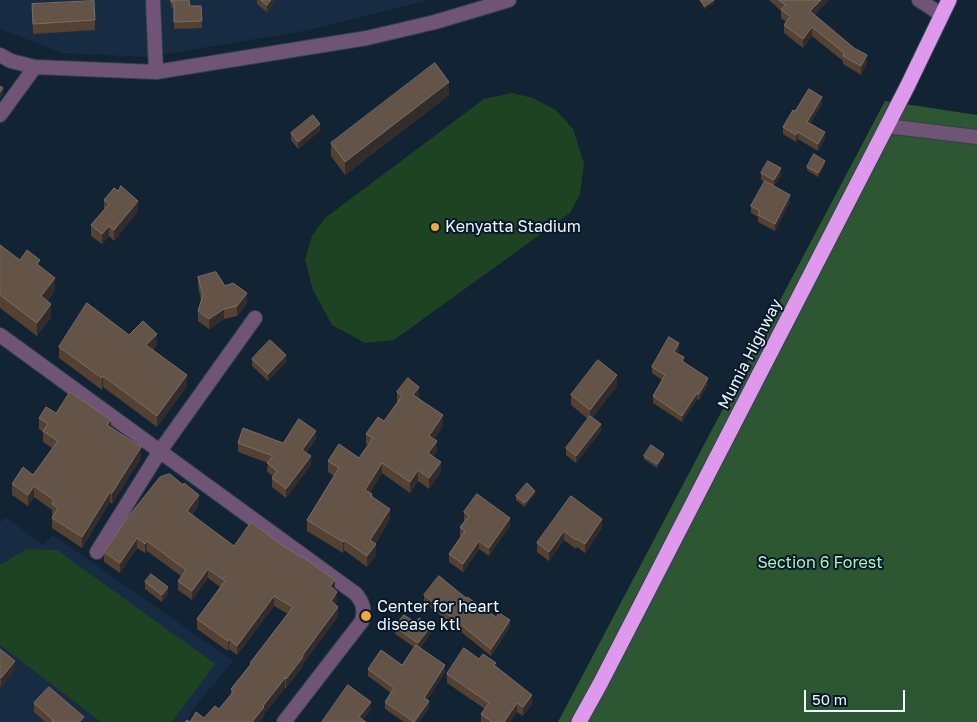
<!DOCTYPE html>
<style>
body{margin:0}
#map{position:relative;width:977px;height:722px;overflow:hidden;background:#122334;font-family:"Golos Text",sans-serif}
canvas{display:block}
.scale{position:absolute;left:804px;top:690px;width:101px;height:22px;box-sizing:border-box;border:2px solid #eff6fd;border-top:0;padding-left:6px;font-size:15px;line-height:18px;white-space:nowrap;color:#eff6fd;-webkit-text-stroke:4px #09192a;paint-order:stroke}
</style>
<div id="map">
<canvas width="977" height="722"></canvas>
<div class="scale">50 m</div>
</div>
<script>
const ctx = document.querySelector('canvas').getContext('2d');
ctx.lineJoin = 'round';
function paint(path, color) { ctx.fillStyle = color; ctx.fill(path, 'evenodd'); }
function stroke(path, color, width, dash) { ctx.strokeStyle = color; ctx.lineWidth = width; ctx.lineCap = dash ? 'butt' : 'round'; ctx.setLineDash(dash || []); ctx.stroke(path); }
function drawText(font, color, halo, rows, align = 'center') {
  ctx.font = font + ' "Golos Text",sans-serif'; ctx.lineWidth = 4; ctx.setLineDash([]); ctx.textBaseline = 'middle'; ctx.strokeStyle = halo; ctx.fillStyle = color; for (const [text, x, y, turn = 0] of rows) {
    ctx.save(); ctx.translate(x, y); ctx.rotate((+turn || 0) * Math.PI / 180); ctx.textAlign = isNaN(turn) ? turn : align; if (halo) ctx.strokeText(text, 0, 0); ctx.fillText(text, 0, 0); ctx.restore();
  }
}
paint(new Path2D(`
 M0 0H429L309 30 147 57 63 53 0 29Z
 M5 517 43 545 53 535 233 661 198 703 185 722H0V523Z`), '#172c43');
paint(new Path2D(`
 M512 93 533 98 556 110 573 129 584 163 580 194 570 213 394 340 365 343 332 325 313 290 305 260 312 236 325 218 484 99Z
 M27 549 57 550 215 664 172 722H101L0 645V565Z`), '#1d4322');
paint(new Path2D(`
 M885 101 977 115V722H558Z`), '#2d5733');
const minor = new Path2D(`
 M153 0 156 72
 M919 0 942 15
 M0 55 11 61 35 67 156 72 367 38 435 22 509 0
 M0 115 35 67
 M886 126 977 137
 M0 335 356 594C363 603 365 609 362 621L284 722
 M97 552 160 451 255 318`);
const highway = new Path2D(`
 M579 722 600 684 907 87 949 0`);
stroke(minor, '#314150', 16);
stroke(highway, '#314150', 17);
stroke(minor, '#705475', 14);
stroke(highway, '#de99ec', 15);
paint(new Path2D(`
 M170 0H189L190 6H201L202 28 174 29V8L172 9Z
 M257 0H276L267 12 257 4Z
 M699 0H714V3L705 9Z
 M769 0H829L814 15 867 64 861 75 843 64V61L812 36 803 48 784 33V25L786 22 781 18V11Z
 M32 4 95 20V30L33 34Z
 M449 95 345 175 331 156V143Z
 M822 104 810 124 825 139 818 151 798 139 796 142 783 134V127L795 111Z
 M320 131 298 149 291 140V133Z
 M825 164 818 177 807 170V167Z
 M761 173 781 175 774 186 790 202 775 231 758 222V217L751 213V206L765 182 761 180Z
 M118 191 138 211 114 241 109 236 102 244 91 236V225L104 210V200Z
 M0 245 20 260 40 266 55 291 47 301 51 317 37 336 0 308Z
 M198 277 225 286 247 303 237 316 224 319 209 329 198 321V311L201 300 198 287Z
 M129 335 157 345 153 350 187 386 157 427 103 387 102 390 59 358V347Z
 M679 350 678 353 684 362 708 385 699 400 697 399 682 422 653 403V396L662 380 652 373V367Z
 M252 359 286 362 268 381 252 366Z
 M617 386 592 418 601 431 576 463 566 455V448L588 419 571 405V395Z
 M397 392 419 397V398L443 426 434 439 437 452 433 456 441 472 429 489 418 481 410 493 382 473 370 493 390 519 375 544 376 555 367 567 344 550 343 553 307 531V520L334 476 328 472V461L359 458 368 445 366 444V434L384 421 397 403Z
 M56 413 111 427 141 458 112 504 110 502 82 548 52 528V518L53 516 52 515V510L34 497 28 506 12 495V484L33 475 52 448 43 442V432L39 429V418Z
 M316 439 306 453 311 465 286 498 272 487V478L273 476 267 472 268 463 238 452V443H283Z
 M644 456 664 457 657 468 644 459Z
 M535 494 525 507 516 500V496Z
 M571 496 602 528 585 553 577 547 576 549 564 540 549 561 537 552V543Z
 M199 504 192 515 234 546 335 589 334 590 337 602 335 604 338 616 303 664V666L286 688H285L264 714V716L260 722H185L204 718 219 709 231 695V689L250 665V663L288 614 274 606 237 655 229 649 228 651 197 629V619L220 587 208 578 192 600 178 590V581L181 576 147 551 145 553 137 548 120 573 104 562V552Z
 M464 512 510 526 489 556 479 549 463 572 449 562V554L461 536H460V527L465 521H464Z
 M145 582 168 594 162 602 145 589Z
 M424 595 466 598 510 627 491 656 424 602Z
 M395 627 431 633 420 648 445 672 427 700 429 708 419 722H404L385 709V702L391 693 368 676V669L402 665 414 647 395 634Z
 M0 649 15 670 1 687 0 686Z
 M479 659 496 667 532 704 523 716 517 712 510 722H481V714L485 709 447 683V674Z
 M34 703 84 722H45L34 712Z`), '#544132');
paint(new Path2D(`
 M271 0H276L267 12V5Z
 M714 0V3L705 9V6Z
 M821 0H829L810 20V11Z
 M812 27V36L803 48V39Z
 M867 55V64L861 75V66Z
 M449 82V95L345 175V162Z
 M3 88V95L0 99V92Z
 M822 97V104L807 129V122Z
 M320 124V131L298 149V142Z
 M798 132V139L796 142V135Z
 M825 132V139L818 151V144Z
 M825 161V164L818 177V173Z
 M781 168V175L774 187V180Z
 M790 195V202L775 231V224Z
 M138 201V211L114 241V230Z
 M109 226V236L102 244V234Z
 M55 278V291L41 309V296Z
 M247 293V303L237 316V306Z
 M51 304V317L37 336V323Z
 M224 309V319L209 329V319Z
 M157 334V345L146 356V345Z
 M679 343V350L674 358V352Z
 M286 355V362L268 381V374Z
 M187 375V386L157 427V416Z
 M617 375V386L590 420V410Z
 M103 376V387L102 390V378Z
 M708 378V385L699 400V394Z
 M419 387V397L413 405V395Z
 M697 393V399L682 422V416Z
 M443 415V426L429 447V436Z
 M111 420V431L107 425Z
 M601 424V431L576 463V456Z
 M316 431V439L302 458V450Z
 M437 441V452L428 463V453Z
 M141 447V458L112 504V493Z
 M664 454V457L657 468V464Z
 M311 456V465L286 498V489Z
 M441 462V472L429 489V478Z
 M382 463V473L365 501V490Z
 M418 470V481L410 493V482Z
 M34 486V497L28 506V495Z
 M535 491V494L525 507V503Z
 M110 492V502L82 548V537Z
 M199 495V504L187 521V511Z
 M390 509V519L370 551V540Z
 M510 518V526L489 556V548Z
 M602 519V528L585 553V544Z
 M564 531V540L549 561V552Z
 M137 538V548L120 573V563Z
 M344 540V550L343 553V542Z
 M147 541V551L145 553V544Z
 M479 541V549L463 572V564Z
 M376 544V555L367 567V556Z
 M208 569V578L192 600V591Z
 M335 580V589L330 596V586Z
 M168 587V594L162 602V595Z
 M337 592V602L331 611V601Z
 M274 596V606L237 655V646Z
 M338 607V616L322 637V638L303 664V666L286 688V679L322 628Z
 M510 620V627L491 656V649Z
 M431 626V633L418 650V643Z
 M229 639V649L228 651V641Z
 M15 661V670L1 687V678Z
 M445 665V672L424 705V698Z
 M285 678V688L264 714V716L260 722H252L263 706Z
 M532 695V704L523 716V707Z
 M429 701V708L419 722H414Z
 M371 702V710L361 722 359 717Z
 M517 703V712L510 722H504Z
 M84 717V722H79Z`), '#322d2a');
const building = new Path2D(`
 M171 0H189L190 6H201L202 21 174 22V2H172Z
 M261 0H271L267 5Z
 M701 0H714L705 6Z
 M779 0H821L810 11 854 48 867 55 861 66 843 56 844 53 812 27 803 39 784 25 790 16 781 10 785 5Z
 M94 1 95 20 33 24 32 4Z
 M435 63 449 82 345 162 331 143Z
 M0 86 3 88 0 92Z
 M809 89 822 97 807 122 825 132 818 144 798 132 796 135 783 127 793 110 795 111Z
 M313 115 320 124 298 142 291 133Z
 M814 154 825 161 818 173 807 167Z
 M768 161 781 168 774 180 761 173Z
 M765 181 790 195 775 224 758 215 760 211 751 206Z
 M121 186 138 201 114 230 109 226 102 234 91 225 109 204 104 200 114 188 118 191Z
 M0 245 20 260 27 250 40 260 37 264 55 278 41 296 51 304 37 323 0 295Z
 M216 272 225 286 233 283 247 293 237 306 224 309 209 319 198 311 203 295 198 277Z
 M87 303 129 335 143 321 157 334 146 345 187 375 157 416 103 376 102 378 59 347Z
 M669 337 679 343 674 352 684 357 682 361 708 378 699 394 697 393 682 416 653 396 665 375 652 367Z
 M270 340 286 355 268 374 252 359Z
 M598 360 617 375 590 410 571 395Z
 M408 378 419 387 413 395 443 415 429 436 437 441 428 453 441 462 429 478 418 470 410 482 382 463 365 490 372 494 371 496 390 509 370 540 376 544 367 556 344 540 343 542 307 520 339 468 328 461 339 444 359 458 373 438 366 434 378 417 384 421 402 396 397 392Z
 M70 392 111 420 107 425 141 447 112 493 110 492 82 537 52 518 58 508 52 504 54 500 34 486 28 495 12 484 23 467 33 475 58 441 43 431 48 424 39 418 46 407 56 413Z
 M590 416 601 424 576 456 566 448Z
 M299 419 316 431 302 450 311 456 286 489 272 478 277 471 267 463 273 456 238 443 243 428 283 443Z
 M651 445 664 454 657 464 644 456Z
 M170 474 183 485 184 483 199 495 187 511 234 546 251 522 279 543 302 558 303 557 335 580 330 586 337 592 331 601 338 607 302 656 303 657 286 679 285 678 263 706 264 707 252 722H185L187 720 190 722 196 712 204 718 215 706 219 709 234 691 231 689 251 664 250 663 293 607 274 596 237 646 229 639 228 641 197 619 225 581 208 569 192 591 178 581 186 570 147 541 145 544 137 538 120 563 104 552 128 517 160 477Z
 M527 483 535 491 525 503 516 496Z
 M477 494 510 518 489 548 479 541 463 564 449 554 465 531 460 527 469 516 464 512Z
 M571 496 602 519 585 544 577 539 576 540 564 531 549 552 537 543Z
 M151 574 168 587 162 595 145 582Z
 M439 576 466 598 467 597 496 617 499 613 510 620 491 649 424 595Z
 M404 615 416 623 419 618 431 626 418 643 395 627Z
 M416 645 445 665 424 698 429 701 414 722 385 702 394 688 368 669 381 650 402 665Z
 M464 648 479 659 483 654 496 663 494 665 532 695 523 707 517 703 504 722H492L481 714 489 703 447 674Z
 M0 649 15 661 1 678 0 677Z
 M348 685 371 702 359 717 366 722H322Z
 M49 687 84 717 79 722H52L53 720 34 703Z`);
paint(building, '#645448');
stroke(building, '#7a6e64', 1);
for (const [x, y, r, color] of [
 [435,227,5,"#eda83b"],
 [366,616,6,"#eda83b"]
]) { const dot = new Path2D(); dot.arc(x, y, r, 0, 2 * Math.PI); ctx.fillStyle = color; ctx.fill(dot); stroke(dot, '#09192a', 2); }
drawText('16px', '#eff6fd', '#09192a', [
 ["Kenyatta Stadium",445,227],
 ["Center for heart",377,607],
 ["disease ktl",377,625]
], 'left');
drawText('16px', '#eff6fd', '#09192a', [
 ["Mumia Highway",750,354,-63]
]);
drawText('16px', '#aff2b5', '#09192a', [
 ["Section 6 Forest",820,563]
]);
</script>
